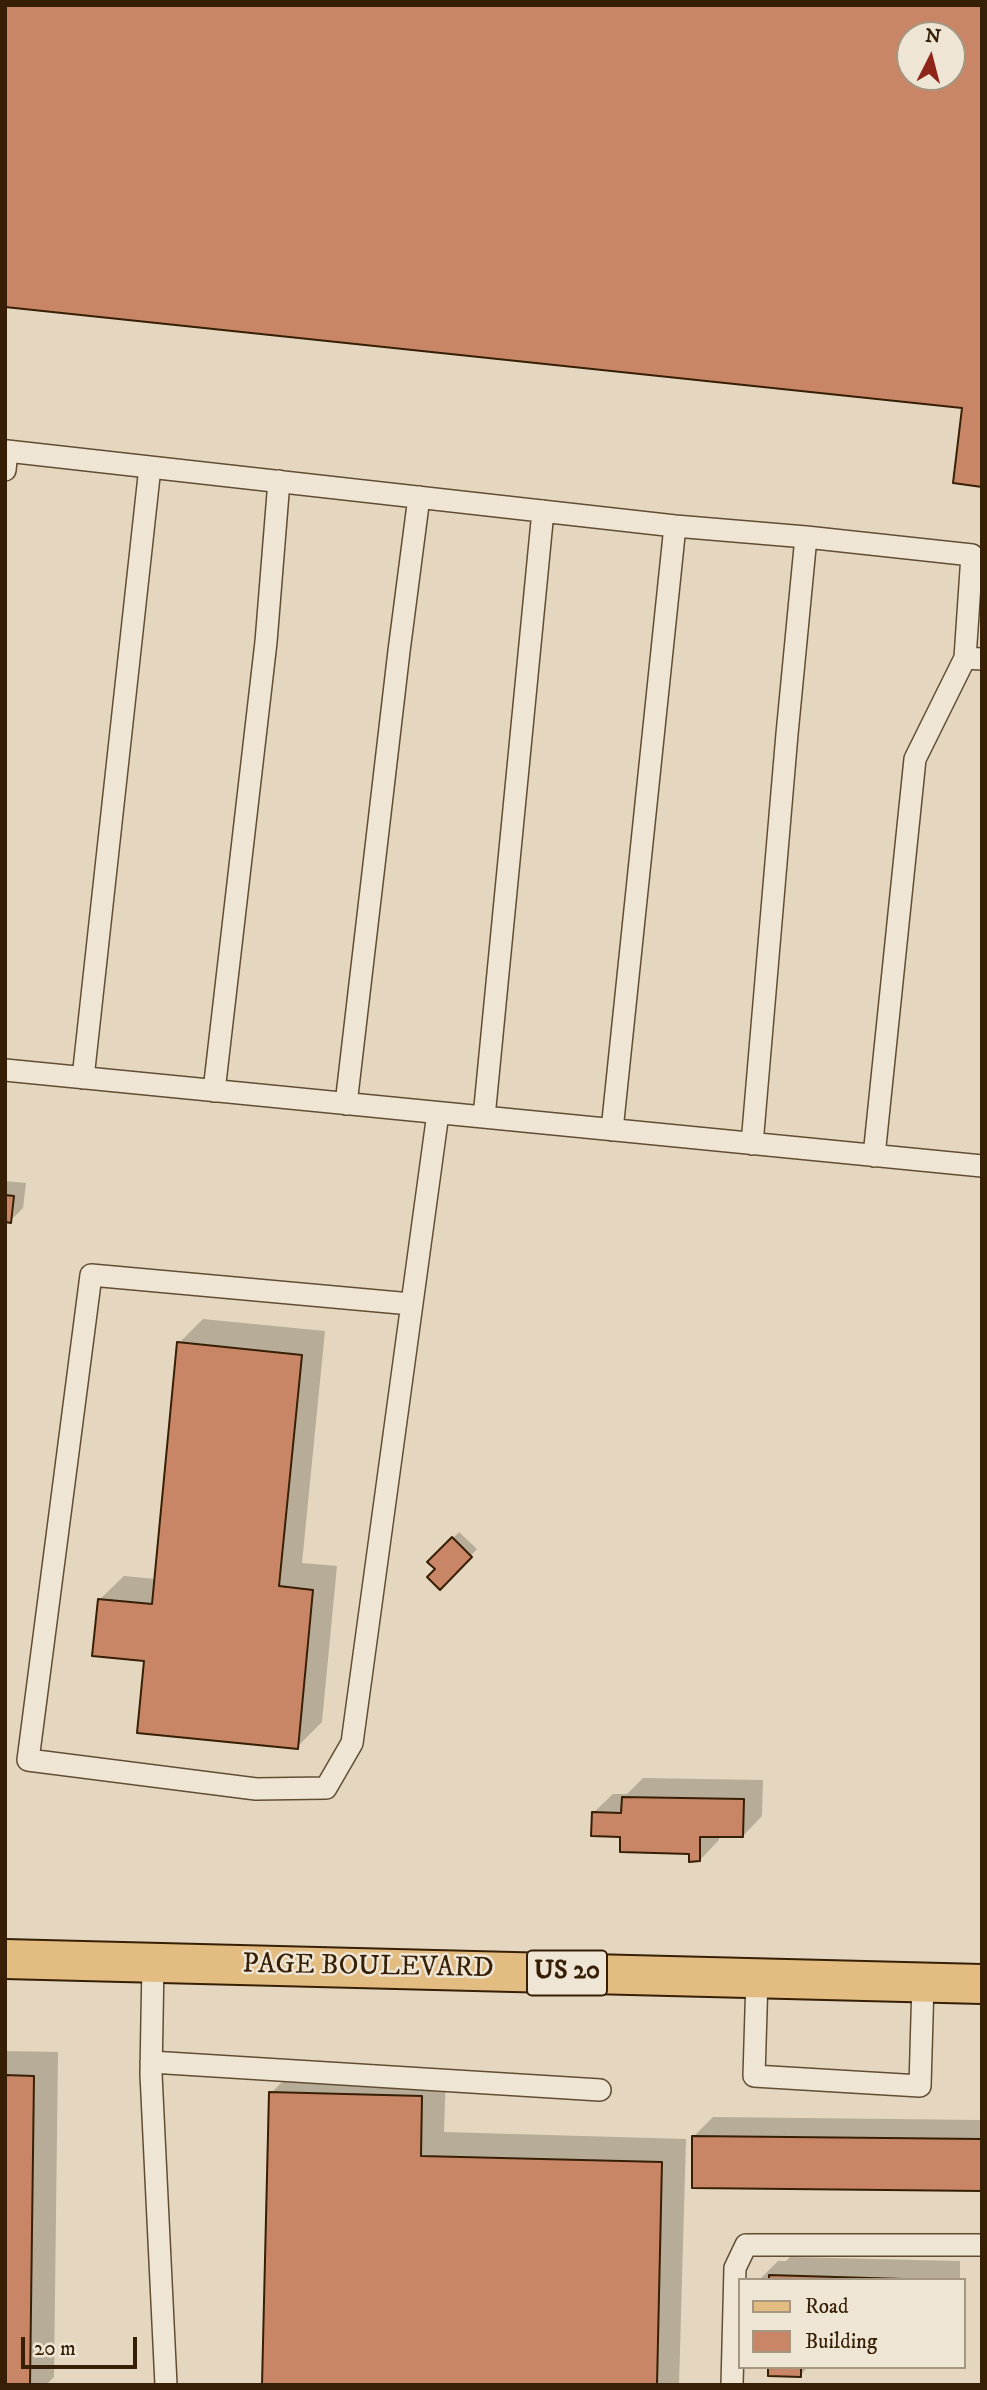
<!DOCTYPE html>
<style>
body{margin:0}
#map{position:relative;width:987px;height:2390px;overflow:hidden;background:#e5d7bf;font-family:"IM FELL DW Pica",serif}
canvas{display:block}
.frame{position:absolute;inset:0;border:7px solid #361f04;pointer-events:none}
.legend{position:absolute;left:738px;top:2278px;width:228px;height:91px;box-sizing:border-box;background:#eee5d5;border:2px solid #a49681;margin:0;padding:9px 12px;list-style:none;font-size:21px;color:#361f04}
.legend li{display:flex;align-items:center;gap:14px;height:35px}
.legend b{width:35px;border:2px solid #a49681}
.north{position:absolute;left:896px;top:21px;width:70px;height:70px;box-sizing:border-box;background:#eee5d5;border:2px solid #a49681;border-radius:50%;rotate:6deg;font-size:19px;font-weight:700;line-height:28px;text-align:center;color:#361f04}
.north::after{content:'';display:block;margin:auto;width:24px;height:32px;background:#8f2418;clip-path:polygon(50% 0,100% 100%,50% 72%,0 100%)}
.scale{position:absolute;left:21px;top:2337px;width:116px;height:32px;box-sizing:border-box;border:4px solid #361f04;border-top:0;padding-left:9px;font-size:21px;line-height:24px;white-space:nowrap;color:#361f04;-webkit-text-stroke:5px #eee5d5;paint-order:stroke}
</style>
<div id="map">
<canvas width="987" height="2390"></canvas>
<div class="frame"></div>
<ul class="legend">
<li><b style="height:9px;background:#e2bc80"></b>Road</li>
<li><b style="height:19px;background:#c88667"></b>Building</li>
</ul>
<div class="north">N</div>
<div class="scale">20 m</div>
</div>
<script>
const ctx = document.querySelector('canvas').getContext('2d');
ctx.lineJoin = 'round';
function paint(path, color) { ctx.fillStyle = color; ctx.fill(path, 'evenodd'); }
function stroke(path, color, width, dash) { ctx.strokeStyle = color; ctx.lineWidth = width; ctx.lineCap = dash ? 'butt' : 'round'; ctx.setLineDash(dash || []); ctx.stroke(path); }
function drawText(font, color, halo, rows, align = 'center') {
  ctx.font = font + ' "IM FELL DW Pica",serif'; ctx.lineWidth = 5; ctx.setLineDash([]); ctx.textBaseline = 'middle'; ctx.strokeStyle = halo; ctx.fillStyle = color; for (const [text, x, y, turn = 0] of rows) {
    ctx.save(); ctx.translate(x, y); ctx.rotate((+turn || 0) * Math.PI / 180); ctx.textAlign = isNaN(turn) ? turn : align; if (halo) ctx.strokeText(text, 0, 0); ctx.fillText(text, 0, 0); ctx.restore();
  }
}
paint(new Path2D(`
 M5 1181 26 1183 23 1208 10 1221 5 1220Z
 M203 1319 325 1331 302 1563 337 1566 322 1722 297 1747 146 1659 99 1600 124 1576 156 1579 179 1343Z
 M459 1532 477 1549 440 1588 437 1569 430 1562Z
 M643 1778 763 1780 762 1816 743 1836 719 1835V1840L700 1860 691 1852 622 1835 593 1813 613 1794H627Z
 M5 2051 58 2052 54 2377 46 2385H5Z
 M295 2069 446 2073 444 2132 686 2139 679 2385H263L271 2093Z
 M713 2117 982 2120V2189L694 2136Z
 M790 2257 960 2261V2280H759L778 2261H786Z
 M770 2367H808L800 2375Z`), '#0003');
const building = new Path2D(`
 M5 5H982V487L953 483 962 408 5 307ZM910 35H952V77H910Z
 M5 1195 14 1196 11 1223 5 1222Z
 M177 1342 302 1355 279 1586 313 1590 298 1749 137 1733 144 1661 92 1656 98 1599 152 1604Z
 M452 1537 472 1557 440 1590 427 1577 435 1569 427 1562Z
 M622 1797 744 1799 743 1837H700V1861L689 1862V1854L620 1852V1837L591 1836 592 1812 621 1813Z
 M5 2075 34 2076 30 2385H5Z
 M269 2092 422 2096 421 2156 662 2162 657 2385H262Z
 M692 2136 982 2139V2191L692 2188Z
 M769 2275 937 2280H757L769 2279Z
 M768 2367H801V2377L768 2376Z`);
paint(building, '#c88667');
stroke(building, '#361f04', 2);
const service = new Path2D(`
 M5 470 7 451 675 526 806 537 972 555 965 658 982 659
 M5 1070 982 1166
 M83 1078 150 467
 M214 1091 266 642 279 481
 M346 1104 399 651 419 497
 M484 1117 543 511
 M612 1130 675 526
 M752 1144 787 734 806 537
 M874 1156 915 759 965 658
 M411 1304 91 1275 28 1760 256 1789 326 1788 352 1743 438 1113
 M153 1963 151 2074 166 2385
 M757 1978 754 2076 920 2086 923 1983
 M151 2062 600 2090
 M732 2385 735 2268 746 2245H982`);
const primary = new Path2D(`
 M5 1959 982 1984`);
stroke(service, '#624d33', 24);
stroke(primary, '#361f04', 42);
stroke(service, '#eee5d5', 21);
stroke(primary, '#e2bc80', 38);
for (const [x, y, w] of [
 [567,1973,80]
]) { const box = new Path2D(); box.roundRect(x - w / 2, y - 22.5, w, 45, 5); ctx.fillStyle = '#eee5d5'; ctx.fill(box); stroke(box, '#361f04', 2); }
drawText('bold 26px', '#361f04', null, [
 ["US 20",567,1973]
]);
drawText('28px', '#361f04', '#eee5d5', [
 ["PAGE BOULEVARD",368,1968,1]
]);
</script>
